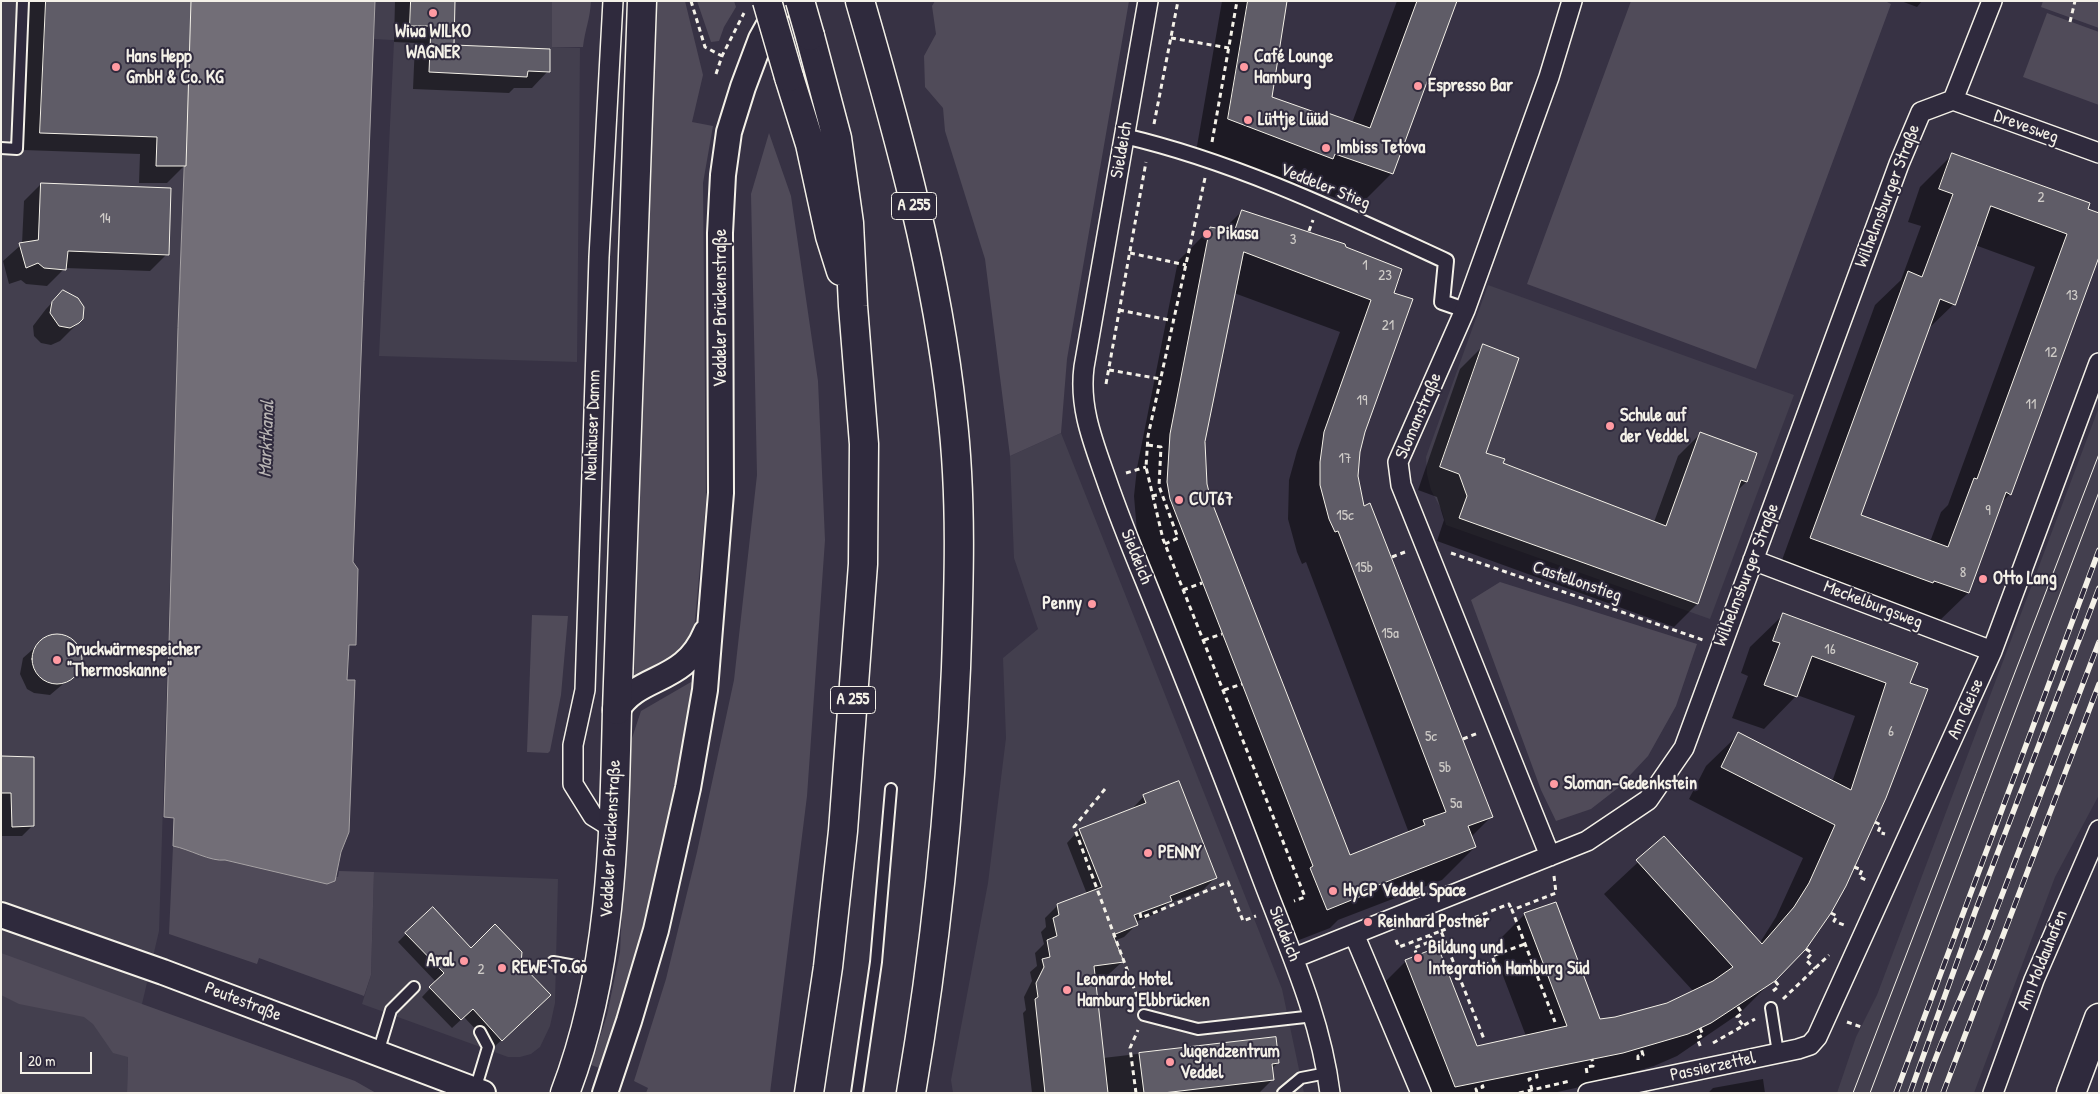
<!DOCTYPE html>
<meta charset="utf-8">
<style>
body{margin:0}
#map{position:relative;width:2100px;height:1094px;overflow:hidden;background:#373244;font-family:"Patrick Hand",sans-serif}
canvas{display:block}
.frame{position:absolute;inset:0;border:2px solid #f4f1e8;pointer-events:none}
.scale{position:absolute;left:20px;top:1052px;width:72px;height:22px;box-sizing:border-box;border:2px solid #f4f1e8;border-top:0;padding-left:6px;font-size:15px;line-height:18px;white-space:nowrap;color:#f4f1e8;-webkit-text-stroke:4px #2f2a3d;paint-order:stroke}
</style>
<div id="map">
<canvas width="2100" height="1094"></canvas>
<div class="frame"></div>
<div class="scale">20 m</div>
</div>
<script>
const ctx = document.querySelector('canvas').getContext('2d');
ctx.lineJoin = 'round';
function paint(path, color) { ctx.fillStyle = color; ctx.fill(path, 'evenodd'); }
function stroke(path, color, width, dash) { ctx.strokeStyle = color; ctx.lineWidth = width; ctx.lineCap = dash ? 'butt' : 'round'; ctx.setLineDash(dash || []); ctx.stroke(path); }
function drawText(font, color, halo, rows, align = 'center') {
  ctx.font = font + ' "Patrick Hand",sans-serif'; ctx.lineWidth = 4; ctx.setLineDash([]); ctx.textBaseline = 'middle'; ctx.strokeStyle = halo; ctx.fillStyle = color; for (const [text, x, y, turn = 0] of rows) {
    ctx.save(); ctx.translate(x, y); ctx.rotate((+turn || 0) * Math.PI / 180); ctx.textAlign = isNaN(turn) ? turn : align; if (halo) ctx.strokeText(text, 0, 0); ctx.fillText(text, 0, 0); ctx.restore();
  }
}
paint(new Path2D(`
 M1 1H191L178 328 159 931 142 1004 132 1029 128 1057 127 1093H1Z
 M375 1H552V47L580 48 577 362 379 356 394 41 470 44 373 39Z
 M1488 285 1794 395 1710 619 1446 525 1442 511 1431 490 1427 474 1426 457Z
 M2099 407V795L2055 877 1974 1093H1837L1856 1037 1877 995Z
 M1061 433 1282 989 1304 1093H953L951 1080 988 883 1006 738 1003 658 1038 629 1014 558 1010 456Z
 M374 872 558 879 555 1003 550 1026 540 1047 531 1054 520 1057H508L362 1004 371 975Z`), '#433f4e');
paint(new Path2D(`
 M552 1H591C590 20 585 29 583 47H552Z
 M655 1H685L703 75 692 122 713 126 703 183 706 502 694 631 676 655 634 675Z
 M697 1H734L736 7 724 27 719 41 711 42Z
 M935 1H1129L1067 359 1061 433 1010 456 985 259 945 131 943 108 925 87 924 56 936 34 932 6Z
 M1631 1H1885L1891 4 1756 369 1527 284Z
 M2043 1H2099V28L2041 7Z
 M2047 13 2099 32V105L2023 77Z
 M769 133 791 196 818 381 825 540 807 796 770 1093H646L648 1088 634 1081 666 979 697 852 734 680 757 475 751 194Z
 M1500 582 1697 644 1676 706 1648 756 1618 788 1591 809 1556 821 1541 790 1471 600Z
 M532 615 568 616 561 695 550 751 548 753 527 752Z
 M691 682 696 686 674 814 647 927 605 1070 591 1065 607 1015 620 952 630 744 641 711Z
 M173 846C189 849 211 862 225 860L338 877 339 871 374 872 371 975 364 996 259 958 257 964 169 934Z
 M1 953 355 1081 376 1093H127L128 1057 113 1053 93 1024 84 1017 19 1004 1 995Z`), '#504b59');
const water = new Path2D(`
 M191 1H375L353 562 358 569 356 645H349L347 680H355L349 832 341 852 335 881 327 884 225 860C211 862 189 849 173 846L174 818 164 817 178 328Z`);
paint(water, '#726e77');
stroke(water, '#a6a2a4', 1);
paint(new Path2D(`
 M29 1H190L184 166 167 183H139L140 154 23 150Z
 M395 1H454L453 47 548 71 532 88H514L509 93 413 89 415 43 394 42Z
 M1222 1H1286L1270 98 1322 116 1352 123 1397 1H1455L1392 173 1359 206 1304 187 1299 191 1196 152Z
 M1901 1H1922L1917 7Z
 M1953 154 2089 204 2010 494 2000 504 1968 593 1935 625 1778 571 1875 305 1901 280 1921 226 1908 222 1920 187ZM1975 245 2035 267 1948 505 1941 512 1930 542 1859 515 1927 330 1954 304Z
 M41 184 167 254 150 271 65 268 47 286 26 284 21 280 9 284 3 261 22 244 24 201Z
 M1242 211 1345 248 1392 294 1358 452 1357 476 1363 508 1491 817 1471 837 1475 847 1442 880 1338 920 1330 928 1294 942 1278 901 1281 898 1137 532 1134 496 1137 468 1178 261 1211 228 1223 230ZM1234 293 1340 332 1297 451 1289 480 1288 519 1297 552 1302 564 1306 562 1409 833 1349 856 1209 501 1205 484 1204 442Z
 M63 291 78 323 60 341 51 345 41 343 34 336 33 326 46 309Z
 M1483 346 1484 453 1501 463 1654 522 1678 456 1701 433 1756 453 1746 482 1736 492 1697 604 1674 627 1437 541 1444 520 1437 497 1418 490 1460 369Z
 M1783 615 1916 664 1805 948 1740 1013 1677 1056 1654 1066 1589 1085 1553 1093H1412L1373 994 1406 961 1477 1048 1526 1036 1492 947 1525 914 1599 1021 1645 1011 1694 992 1604 894 1664 838 1760 943 1761 941 1776 917 1803 858 1689 799 1706 766 1739 734 1832 782 1855 716 1797 695 1764 729 1732 718 1748 676 1741 673 1750 647Z
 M55 634 71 639 76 644 81 659 76 673 50 695 34 693 27 689 20 674 23 658 48 636Z
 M1 757 33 825 22 836H2Z
 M1178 783 1216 877 1203 890 1167 904 1158 913 1135 922 1136 925 1124 937 1114 941 1122 962 1109 974 1095 980 1103 1058 1275 1038 1278 1063 1272 1068 1273 1079 1260 1092 1253 1093H1032L1023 1013 1026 1010 1024 997 1032 981 1030 972 1037 966 1035 953 1044 944 1041 932 1046 927 1045 918 1058 905 1087 894 1067 843 1079 830 1131 810 1144 796Z
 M406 934 520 964 549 995 493 1048 464 1017 452 1028 422 997 436 982 398 942Z
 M1763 1079 1765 1093H1708L1713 1088Z`), '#0007');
const building = new Path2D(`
 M46 1H191L186 166H156L157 137 40 133Z
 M411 1H455L454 45 550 49V72L528 71 527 77 429 72 431 26H410Z
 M1248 1H1287L1272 97 1323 115 1325 112 1370 128 1417 1H1457L1393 174 1335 154 1333 159 1228 119Z
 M1952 153 2090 203 2088 209 2099 213V257L2011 495 2006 492 1969 593 1934 581 1933 583 1810 538 1908 271 1922 277 1953 194 1939 189ZM1991 206 2067 234 1977 479 1974 478 1948 547 1861 515 1940 299 1955 305Z
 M41 183 171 188 169 255 68 251 66 270 44 268 38 263 26 268 19 243 38 240Z
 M1242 210 1345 244 1346 247 1402 269 1394 293 1413 299 1365 432 1360 452 1358 476 1364 506 1370 503 1493 817 1468 826 1476 847 1363 891 1364 895 1327 910 1310 868 1313 866 1170 499 1167 482 1170 434 1210 227 1234 231ZM1244 252 1371 300 1324 432 1320 462V485L1329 519 1335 532 1338 531 1446 812 1423 820 1425 825 1350 855 1211 500 1207 484 1205 442Z
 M63 290 78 298 84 307 83 319 79 323 70 328 59 326 50 313 52 302Z
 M1483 344 1519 358 1486 453 1505 459 1503 463 1666 526 1700 432 1757 453 1747 482 1741 480 1698 604 1459 518 1467 496 1459 474 1440 467Z
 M1783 613 1918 663 1910 683 1928 689 1886 798 1846 886 1831 913 1806 949 1775 981 1711 1023 1688 1034 1623 1053 1455 1087 1405 960 1438 947 1477 1046 1567 1026 1524 913 1556 902 1600 1019 1615 1017 1667 1003 1713 981 1733 967 1636 860 1664 836 1762 944 1794 907 1809 883 1835 825 1721 767 1738 732 1851 790 1886 683 1812 656 1797 697 1764 685 1780 643 1773 641Z
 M32 659a25 25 0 1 1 50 0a25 25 0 1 1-50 0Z
 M1 756 34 757V826L12 827 11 793H1Z
 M1179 781 1217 878 1170 896 1172 901 1134 915 1138 925 1113 935 1124 962 1094 966 1108 1093H1045L1035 999 1038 997 1036 983 1044 967 1042 959 1050 957 1047 940 1057 936 1053 918 1059 915 1057 904 1102 887 1079 829 1146 803 1143 795Z
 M433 907 471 948 495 924 522 952 521 964 551 995 502 1041 473 1009 461 1020 429 987 444 973 405 933Z
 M1276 1037 1279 1063 1272 1064 1274 1080 1163 1093H1144L1139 1053Z`);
paint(building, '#5f5c67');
stroke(building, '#f4f1e8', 1);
const service = new Path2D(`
 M1 148 17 149 23 1
 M553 962 598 970
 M1771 1008 1778 1053
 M1144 1015 1198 1029 1314 1016
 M378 1053 391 1010 414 987
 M475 1090 488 1047 480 1032
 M857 1093 876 962 891 789
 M1283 1093 1301 1078 1327 1073`);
const pedestrian = new Path2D(`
 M1124 136C1236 162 1342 213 1446 261L1442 302 1465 310`);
const minor = new Path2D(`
 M613 1 599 257 585 690 573 745V784L593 816 614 829
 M1148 1 1084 367C1079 406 1092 439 1105 476 1117 511 1131 546 1145 580 1186 681 1226 782 1264 883 1290 951 1321 1019 1330 1093
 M1953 100 2099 153
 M1753 560 1992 651
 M1550 856 1401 485 1398 462 1465 310 1549 77 1572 1
 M1354 934 1421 1093
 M1294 958 1587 841 1648 800 1684 748 1899 164 1921 112 1953 100 1992 1
 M1588 1093 1798 1049 1810 1045 1817 1037 1992 651 2099 363
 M1993 1093 2034 980 2099 830`);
const tertiary = new Path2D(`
 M617 710C640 673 684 685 706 632
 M1 915 163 972 483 1093
 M605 1093 629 1021 656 930 688 788 705 690 721 493 720 233 723 175 729 132 743 87 761 39 782 1`);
const primary = new Path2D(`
 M565 1093C612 971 614 839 617 710
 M2071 1093 2099 1018`);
const motorway = new Path2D(`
 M860 1C899 136 937 273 952 413 962 497 959 583 956 668 950 810 935 952 911 1093
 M789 77 810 144 830 236 841 271
 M617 710 642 1
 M809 1093 828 967 843 831 863 564 864 444 853 306 849 223 837 138 810 36`);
stroke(service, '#f4f1e8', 14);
stroke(pedestrian, '#f4f1e8', 18);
stroke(minor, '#f4f1e8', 22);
stroke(tertiary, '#f4f1e8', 28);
stroke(primary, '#f4f1e8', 31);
stroke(motorway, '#f4f1e8', 31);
stroke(new Path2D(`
 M691 1 705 47 722 56
 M2070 22 2075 1
 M1171 38 1229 48
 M716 74 722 56 744 13
 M1154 124 1178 1
 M1212 142 1237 1
 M1205 178 1148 436 1146 467 1163 539 1305 897 1294 901
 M1309 231 1313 220
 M1130 253 1186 265
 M1119 310 1174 321
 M1109 370 1161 379
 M1106 384 1146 162
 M1148 445 1161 447 1159 486 1178 538 1165 544
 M1126 473 1146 467
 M1152 496 1161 494
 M1451 553 1703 640
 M1392 557 1405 552
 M1183 590 1202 583
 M1204 640 1222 634
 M1224 690 1242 684
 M1463 739 1478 733
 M1105 789 1074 827 1138 999
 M1875 822 1881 825 1878 832 1885 834
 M1854 867 1862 870 1859 877 1866 880
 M1554 876 1556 893 1512 910 1555 1022
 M1140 913 1141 918 1228 882 1243 921 1256 916
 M1831 913 1837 916 1834 921 1844 925
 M1441 931 1509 904 1512 910
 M1396 940 1399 947 1441 931 1484 1039
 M1806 949 1812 953 1806 960 1815 969
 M1417 955 1414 948 1432 941 1430 935
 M1459 975 1494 961 1492 956 1525 944
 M1773 991 1779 986 1775 981
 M1783 999 1829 955
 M1738 1007 1742 1013 1737 1017 1744 1027
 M1847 1022 1861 1027
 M1700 1028 1703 1035 1697 1038 1701 1048
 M1713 1043 1755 1019
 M1638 1060V1056L1643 1055 1641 1048
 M1587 1073 1586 1067 1593 1066 1592 1059
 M1532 1090 1529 1079 1537 1077 1536 1071
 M1136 1093 1130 1048 1138 1030
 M1477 1093 1476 1089 1483 1087 1481 1082
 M1519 1093 1570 1081`), '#f4f1e8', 3, [5, 4]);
stroke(service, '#2f2a3d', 10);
stroke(pedestrian, '#2f2a3d', 14);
stroke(minor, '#2f2a3d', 19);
stroke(tertiary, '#2f2a3d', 24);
stroke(primary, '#2f2a3d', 28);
stroke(motorway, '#2f2a3d', 28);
stroke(new Path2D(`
 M1853 1093 2099 454
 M1870 1093 2099 492`), '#f4f1e8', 1);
const rail = new Path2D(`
 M1896 1093 2099 550
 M1910 1093 1975 912 2099 588
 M1923 1093C1940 1041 1964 992 1984 942 2023 842 2060 742 2099 642
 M1943 1093 2099 684`);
stroke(rail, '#f4f1e8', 5.5);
stroke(rail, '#2f2a3d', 4, [11]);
const motorwayBridge = new Path2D(`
 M767 1 789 77
 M800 1 810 36`);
stroke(motorwayBridge, '#f4f1e8', 31, []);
stroke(motorwayBridge, '#2f2a3d', 28);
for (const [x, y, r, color] of [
 [433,13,5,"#ff9aa2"],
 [116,67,5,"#ff9aa2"],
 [1244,67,5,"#ff9aa2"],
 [1418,86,5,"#ff9aa2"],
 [1248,120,5,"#ff9aa2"],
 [1326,148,5,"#ff9aa2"],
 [1207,234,5,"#ff9aa2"],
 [1610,426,5,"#ff9aa2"],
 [1179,500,5,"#ff9aa2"],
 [1983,579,5,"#ff9aa2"],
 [1092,604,5,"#ff9aa2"],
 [57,660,5,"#ff9aa2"],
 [1554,784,5,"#ff9aa2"],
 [1148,853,5,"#ff9aa2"],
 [1333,891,5,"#ff9aa2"],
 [1368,922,5,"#ff9aa2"],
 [1418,958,5,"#ff9aa2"],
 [464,961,5,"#ff9aa2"],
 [502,968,5,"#ff9aa2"],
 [1067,990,5,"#ff9aa2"],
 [1170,1062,5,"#ff9aa2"]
]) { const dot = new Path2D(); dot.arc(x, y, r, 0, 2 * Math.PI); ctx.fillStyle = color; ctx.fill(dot); stroke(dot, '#2f2a3d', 2); }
drawText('15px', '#cfccc8', null, [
 ["2",2041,198],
 ["14",105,219],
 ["3",1293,240],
 ["1",1365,266],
 ["23",1385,276],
 ["13",2072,296],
 ["21",1388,326],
 ["12",2051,353],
 ["19",1362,401],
 ["11",2031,405],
 ["17",1345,459],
 ["9",1988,511],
 ["15c",1345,516],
 ["15b",1364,568],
 ["8",1963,573],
 ["15a",1390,634],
 ["16",1830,650],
 ["6",1891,732],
 ["5c",1431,737],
 ["5b",1445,768],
 ["5a",1456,804],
 ["2",481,970]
]);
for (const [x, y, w] of [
 [914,206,45],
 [853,700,45]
]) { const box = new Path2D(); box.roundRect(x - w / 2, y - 13.5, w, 27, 4); ctx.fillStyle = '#2f2a3d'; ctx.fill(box); stroke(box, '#f4f1e8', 1); }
drawText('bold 16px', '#f4f1e8', null, [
 ["A 255",914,206],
 ["A 255",853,700]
]);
drawText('bold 18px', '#f4f1e8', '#2f2a3d', [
 ["Wiwa WILKO",433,32,"center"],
 ["WAGNER",433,53,"center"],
 ["Hans Hepp",126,57],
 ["GmbH & Co. KG",126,78],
 ["Café Lounge",1254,57],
 ["Hamburg",1254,78],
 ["Espresso Bar",1428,86],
 ["Lüttje Lüüd",1258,120],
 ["Imbiss Tetova",1336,148],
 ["Pikasa",1217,234],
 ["Schule auf",1620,416],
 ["der Veddel",1620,437],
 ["CUT67",1189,500],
 ["Otto Lang",1993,579],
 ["Penny",1082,604,"right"],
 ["Druckwärmespeicher",67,650],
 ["\"Thermoskanne\"",67,671],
 ["Sloman-Gedenkstein",1564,784],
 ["PENNY",1158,853],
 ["HyCP Veddel Space",1343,891],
 ["Reinhard Postner",1378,922],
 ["Bildung und",1428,948],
 ["Integration Hamburg Süd",1428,969],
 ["Aral",454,961,"right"],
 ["REWE To Go",512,968],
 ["Leonardo Hotel",1077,980],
 ["Hamburg Elbbrücken",1077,1001],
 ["Jugendzentrum",1180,1052],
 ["Veddel",1180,1073]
], 'left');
drawText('18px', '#f4f1e8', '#2f2a3d', [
 ["Drevesweg",2026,127,20],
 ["Sieldeich",1122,150,-80],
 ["Veddeler Stieg",1325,187,22],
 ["Wilhelmsburger Straße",1888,196,-69],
 ["Veddeler Brückenstraße",721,308,-90],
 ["Slomanstraße",1419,416,-67],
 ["Neuhäuser Damm",593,425,-88],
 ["Sieldeich",1136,557,68],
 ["Wilhelmsburger Straße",1747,575,-69],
 ["Castellonstieg",1577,582,19],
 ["Meckelburgsweg",1873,605,21],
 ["Am Gleise",1966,709,-66],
 ["Veddeler Brückenstraße",611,839,-87],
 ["Sieldeich",1284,934,68],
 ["Am Moldauhafen",2043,960,-68],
 ["Peutestraße",243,1002,21],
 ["Passierzettel",1713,1067,-12]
]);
drawText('italic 19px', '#bab6b5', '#2f2a3d', [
 ["Marktkanal",267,439,-88]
]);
</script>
